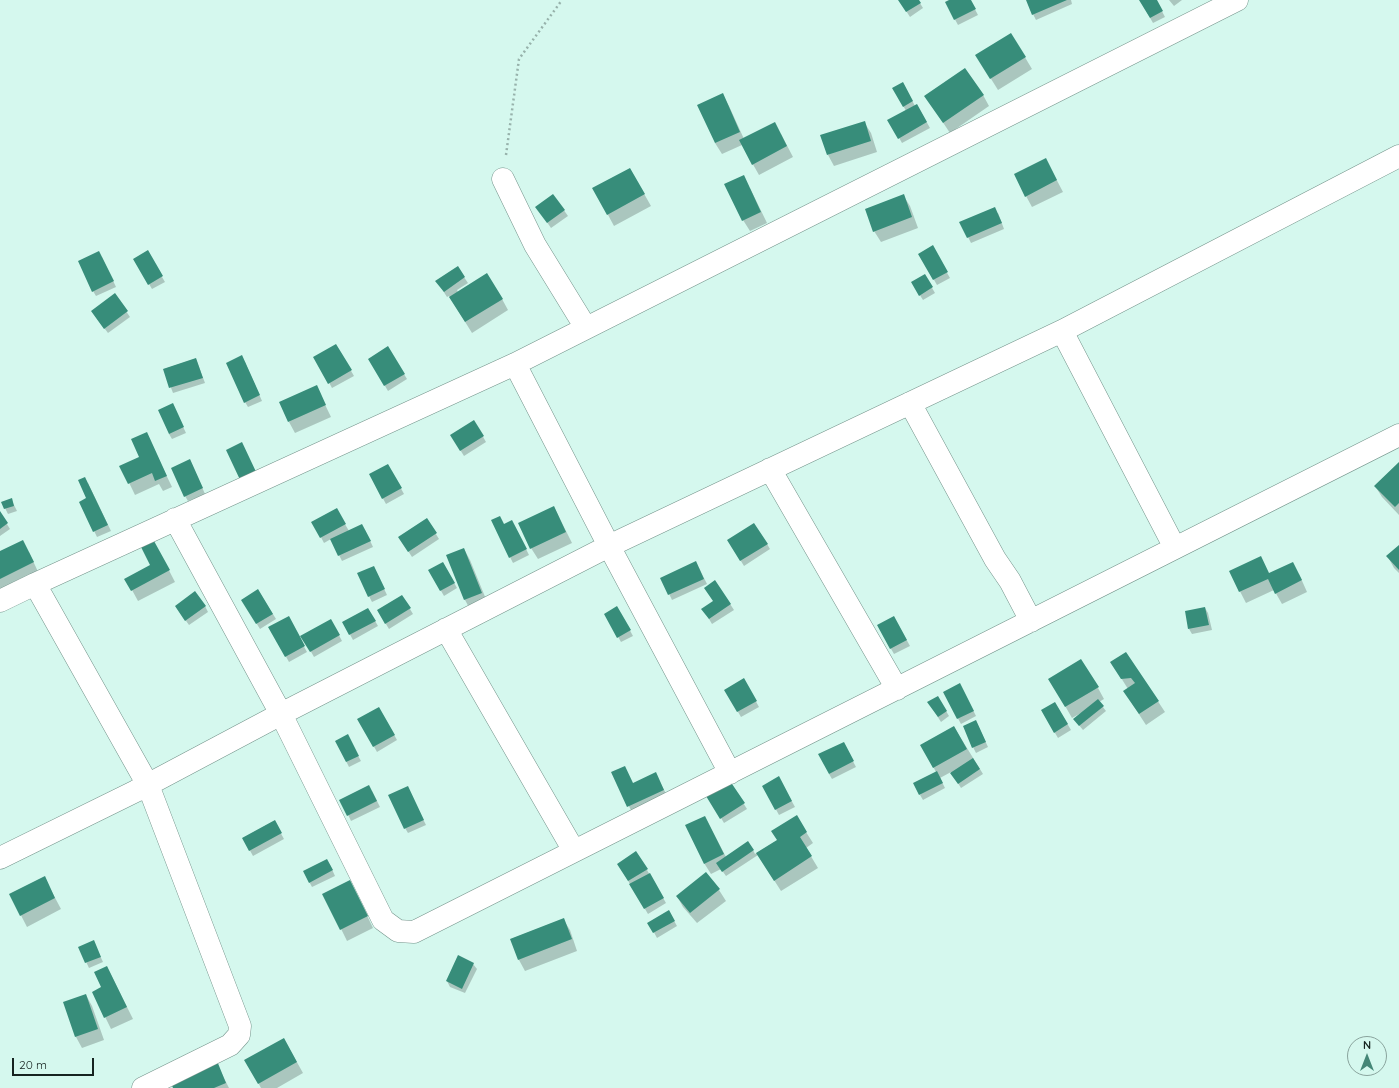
<!DOCTYPE html>
<style>
body{margin:0}
#map{position:relative;width:1399px;height:1088px;overflow:hidden;background:#d5f8ee;font-family:Quicksand,sans-serif}
canvas{display:block}
.north{position:absolute;left:1347px;top:1036px;width:40px;height:40px;box-sizing:border-box;background:#d5f8ee;border:1px solid #89a39c;border-radius:50%;rotate:0deg;font-size:11px;font-weight:700;line-height:16px;text-align:center;color:#162320}
.north::after{content:'';display:block;margin:auto;width:14px;height:18px;background:#458777;clip-path:polygon(50% 0,100% 100%,50% 72%,0 100%)}
.scale{position:absolute;left:12px;top:1058px;width:82px;height:18px;box-sizing:border-box;border:2px solid #162320;border-top:0;padding-left:5px;font-size:12px;line-height:14px;white-space:nowrap;color:#162320;-webkit-text-stroke:3px #d5f8ee;paint-order:stroke}
</style>
<div id="map">
<canvas width="1399" height="1088"></canvas>
<div class="north">N</div>
<div class="scale">20 m</div>
</div>
<script>
const ctx = document.querySelector('canvas').getContext('2d');
ctx.lineJoin = 'round';
function paint(path, color) { ctx.fillStyle = color; ctx.fill(path, 'evenodd'); }
function stroke(path, color, width, dash) { ctx.strokeStyle = color; ctx.lineWidth = width; ctx.lineCap = dash ? 'butt' : 'round'; ctx.setLineDash(dash || []); ctx.stroke(path); }
paint(new Path2D(`
 M899 0H918L923 8 910 17Z
 M951 0H970L978 15 958 25 946 3Z
 M1029 0H1071L1072 4 1036 20 1033 14Z
 M1140 0H1156L1165 17 1153 23Z
 M1169 0H1182L1174 6Z
 M1011 34 1032 69 998 90 983 66Z
 M903 83 915 106 917 105 930 128 902 143 889 120 906 111 894 88Z
 M723 95 729 106 744 139 781 134 793 157 759 175 742 145 722 154 715 143Z
 M983 95 989 106 950 133 926 97Z
 M864 122 871 133 877 152 834 166 828 155Z
 M630 169 651 206 614 226 594 189Z
 M1052 171 1063 192 1032 207 1026 196Z
 M750 188 767 223 750 231 743 220Z
 M553 195 568 216 551 228 540 212Z
 M903 195 910 206 918 228 881 242 874 231Z
 M998 213 1004 229 971 243 961 223Z
 M932 247 950 278 937 285 919 254Z
 M147 252 165 282 152 289 134 259Z
 M102 257 116 287 96 296 93 291Z
 M457 267 468 283 457 290 458 292 502 299 508 310 472 333 449 296 447 297 440 286Z
 M925 276 935 293 923 300 912 283Z
 M115 295 130 317 108 333 95 316Z
 M336 345 354 376 332 388 315 357Z
 M388 348 407 379 388 391 369 359Z
 M196 359 205 383 173 393 164 369Z
 M245 362 262 401 248 407 245 402Z
 M316 386 331 417 295 433 289 422Z
 M175 410 186 433 172 439 169 434Z
 M474 421 486 442 464 456 454 440Z
 M146 433 172 487 163 491 159 484 135 495 121 466 141 457Z
 M190 460 205 494 188 501 185 496Z
 M1399 463V515L1382 497 1375 486Z
 M388 465 404 494 386 504 370 475Z
 M88 483 111 531 97 537 80 502 88 499Z
 M11 499 17 511 8 514 2 502Z
 M554 507 572 543 538 559 531 548Z
 M336 509 349 531 365 530 373 547 342 561 331 539 324 543 313 522Z
 M0 513 10 529 0 536Z
 M427 520 439 539 412 557 403 543Z
 M504 525 515 527 529 555 513 563 510 557Z
 M728 540 767 544 770 549 744 566Z
 M1399 546V573L1394 568 1388 557Z
 M464 549 470 560 488 604 471 611 465 600Z
 M0 552H29L39 574 0 593Z
 M160 553 175 582 138 601 126 579 152 565Z
 M443 563 457 588 444 596 429 570Z
 M699 568 707 584 672 600 662 579Z
 M376 572 387 595 372 602 369 596Z
 M1230 572 1299 574 1307 592 1282 604 1274 590 1246 603Z
 M715 581 734 610 712 624 706 614 714 601Z
 M258 590 276 619 260 629 242 600Z
 M402 596 413 614 389 629 378 611Z
 M205 606 208 612 189 625 176 607Z
 M617 607 633 636 621 642 605 614Z
 M1205 608 1208 613 1212 630 1192 634 1189 629Z
 M368 609 378 626 353 640 343 622Z
 M894 617 910 646 894 654 878 626Z
 M288 618 307 652 289 662 270 628Z
 M331 620 342 641 314 657 302 636Z
 M1126 653 1165 712 1146 725 1131 702 1128 689 1118 673Z
 M744 680 759 707 741 717 725 690Z
 M1098 688 1104 699 1099 702 1106 711 1083 730 1078 724 1081 714V713L1072 718 1056 690Z
 M963 690 976 716 961 724 944 693Z
 M1055 703 1071 730 1058 738 1042 711Z
 M379 708 397 740 377 752 359 720Z
 M932 708 946 711 949 716 941 722Z
 M976 721 988 747 976 753 973 747Z
 M954 727 983 774 961 788 951 772 940 778 945 788 923 800 920 795 936 772 922 746Z
 M347 736 361 761 349 767 336 741Z
 M846 748 856 767 832 779 829 774Z
 M612 773 633 784 655 773 670 801 635 818Z
 M779 778 795 807 779 815 763 786Z
 M730 782 747 809 724 823 708 796Z
 M372 791 380 807 351 821 341 800Z
 M410 793 426 825 408 833 405 828Z
 M705 817 726 857 753 850 755 854 778 840 806 832 813 843 806 848 818 868 781 891 758 855 726 876 721 869 711 874 704 863Z
 M274 821 284 839 253 856 243 838Z
 M330 865 335 876 312 887 304 872Z
 M621 869 647 870 666 903 648 914Z
 M706 873 719 890 726 901 697 923 683 907 677 896Z
 M44 877 61 909 27 927 10 894Z
 M356 893 373 928 347 941 324 894Z
 M669 912 677 926 657 938 649 923Z
 M563 919 570 930 577 951 525 971 519 960 511 939Z
 M79 947H96L103 962 89 968Z
 M473 964 477 969 465 993 450 987 447 981Z
 M107 967 133 1019 111 1029 93 992 102 988Z
 M86 995 92 1006 104 1040 82 1048 76 1037 64 1003Z
 M284 1039 303 1073 277 1088H261L246 1060Z
 M214 1058 229 1088H174Z`), '#0003');
paint(new Path2D(`
 M898 0H919L921 3 906 12Z
 M949 0H971L976 9 954 20 945 2Z
 M1026 0H1067L1032 15Z
 M1139 0H1157L1163 11 1150 18Z
 M1011 33 1026 57 990 79 975 55Z
 M965 68 984 95 943 123 924 96Z
 M903 82 913 101 903 107 892 88Z
 M723 93 740 132 715 143 697 105Z
 M917 104 927 122 898 139 887 120Z
 M865 121 871 141 827 155 820 135Z
 M775 122 787 146 752 165 739 140Z
 M1046 158 1057 180 1025 197 1014 174Z
 M630 168 645 194 607 215 592 188Z
 M744 175 761 212 742 221 724 184Z
 M553 194 565 210 547 223 535 207Z
 M904 194 912 217 873 232 865 209Z
 M995 207 1002 223 967 238 959 222Z
 M933 245 948 272 933 280 918 254Z
 M148 250 163 276 148 285 133 259Z
 M99 251 114 281 92 292 78 261Z
 M458 266 465 277 444 292 435 281Z
 M487 273 503 299 465 322 449 297Z
 M925 274 933 287 919 296 911 282Z
 M115 293 128 311 104 329 91 311Z
 M336 344 352 370 328 384 313 357Z
 M388 346 405 374 384 386 368 359Z
 M242 355 260 395 244 403 226 363Z
 M196 358 203 378 169 388 163 369Z
 M317 385 326 405 288 422 279 402Z
 M173 403 184 427 169 434 158 410Z
 M474 420 484 436 460 451 450 435Z
 M147 432 167 476 155 481 152 473 128 484 119 466 139 457 131 439Z
 M242 442 258 476 242 484 226 450Z
 M190 459 203 488 184 497 171 468Z
 M1399 462V503L1395 507 1374 486Z
 M388 464 402 488 382 499 369 474Z
 M85 477 108 525 93 532 79 502 86 498 78 480Z
 M12 498 14 506 4 509 1 502Z
 M554 506 566 532 530 549 518 523Z
 M337 508 346 524 320 538 311 522Z
 M0 511 8 523 0 529Z
 M500 516 504 524 512 520 527 549 509 558 491 520Z
 M427 518 437 533 408 552 398 537Z
 M754 523 768 544 740 561 727 540Z
 M362 524 371 541 338 556 330 539Z
 M23 540 34 562 0 579V551Z
 M154 541 170 570 131 591 124 579 150 565 141 547Z
 M1399 545V570L1386 556Z
 M464 548 482 593 464 600 446 555Z
 M1261 556 1269 573 1293 562 1302 580 1275 594 1268 579 1239 592 1229 571Z
 M696 561 704 579 668 595 660 578Z
 M443 562 455 583 440 591 428 570Z
 M374 566 385 589 368 597 357 573Z
 M715 580 731 604 709 619 701 609 713 601 704 588Z
 M258 589 273 614 256 624 241 600Z
 M195 591 206 606 185 621 175 606Z
 M402 595 411 608 385 624 377 610Z
 M617 606 631 630 617 638 604 614Z
 M1205 607 1209 625 1188 629 1185 611Z
 M368 608 376 621 349 635 342 622Z
 M289 616 305 646 285 657 268 627Z
 M894 616 907 640 890 649 877 625Z
 M331 619 340 635 310 652 300 636Z
 M1126 652 1159 701 1139 714 1123 691 1135 683 1131 678 1121 679 1110 662Z
 M1081 659 1099 687 1065 707 1048 679Z
 M744 678 757 701 737 712 724 690Z
 M960 683 974 711 957 719 943 692Z
 M938 696 947 711 938 717 927 702Z
 M1098 699 1104 706 1079 726 1073 719Z
 M1055 702 1068 724 1054 733 1041 710Z
 M379 707 395 735 373 747 357 719Z
 M976 720 986 742 972 748 963 726Z
 M954 726 967 749 933 768 920 745Z
 M348 734 359 756 346 762 335 741Z
 M844 742 854 761 829 774 818 754Z
 M973 758 980 769 958 784 950 773Z
 M625 766 633 783 656 772 664 790 627 807 611 772Z
 M937 771 943 783 919 795 913 783Z
 M779 776 792 801 775 810 762 786Z
 M730 781 745 803 720 819 706 796Z
 M369 785 377 801 347 816 339 800Z
 M408 786 424 820 404 829 388 795Z
 M797 815 807 832 800 837 812 856 774 881 756 853 777 840 771 831Z
 M705 816 724 854 704 864 685 825Z
 M275 820 282 833 249 851 242 838Z
 M748 841 754 850 722 872 716 863Z
 M636 851 648 869 628 881 617 864Z
 M327 859 333 870 309 883 303 871Z
 M706 872 720 889 690 913 676 896Z
 M650 873 664 898 644 909 629 884Z
 M45 876 55 898 20 916 9 894Z
 M350 880 368 916 340 930 322 894Z
 M669 910 675 921 653 933 647 923Z
 M564 918 572 939 518 960 510 939Z
 M94 940 101 957 85 963 78 947Z
 M458 955 474 963 462 989 446 981Z
 M107 966 127 1007 104 1018 92 992 101 987 94 972Z
 M86 994 98 1029 75 1037 63 1002Z
 M284 1038 297 1062 258 1084 244 1060Z
 M215 1056 226 1083 214 1088H173L168 1077Z`), '#378d7a');
const minor = new Path2D(`
 M503 179 535 245 586 328
 M1062 331 1175 548
 M515 364 609 546 730 773
 M910 403 995 559 1010 581 1031 621
 M770 469 897 689
 M175 519 281 714 383 920 398 931 414 932 1399 435
 M0 601 35 584
 M446 629 574 851
 M0 858 136 791 281 714 609 546 1062 331 1399 156
 M143 1088 230 1045 239 1035 240 1026 148 785 35 584 515 364 1237 0`);
stroke(minor, '#73938a', 23);
stroke(new Path2D(`
 M506 155 519 59 562 0`), '#97b2ab', 2.5, [2, 3]);
stroke(minor, '#fff', 22);
</script>
